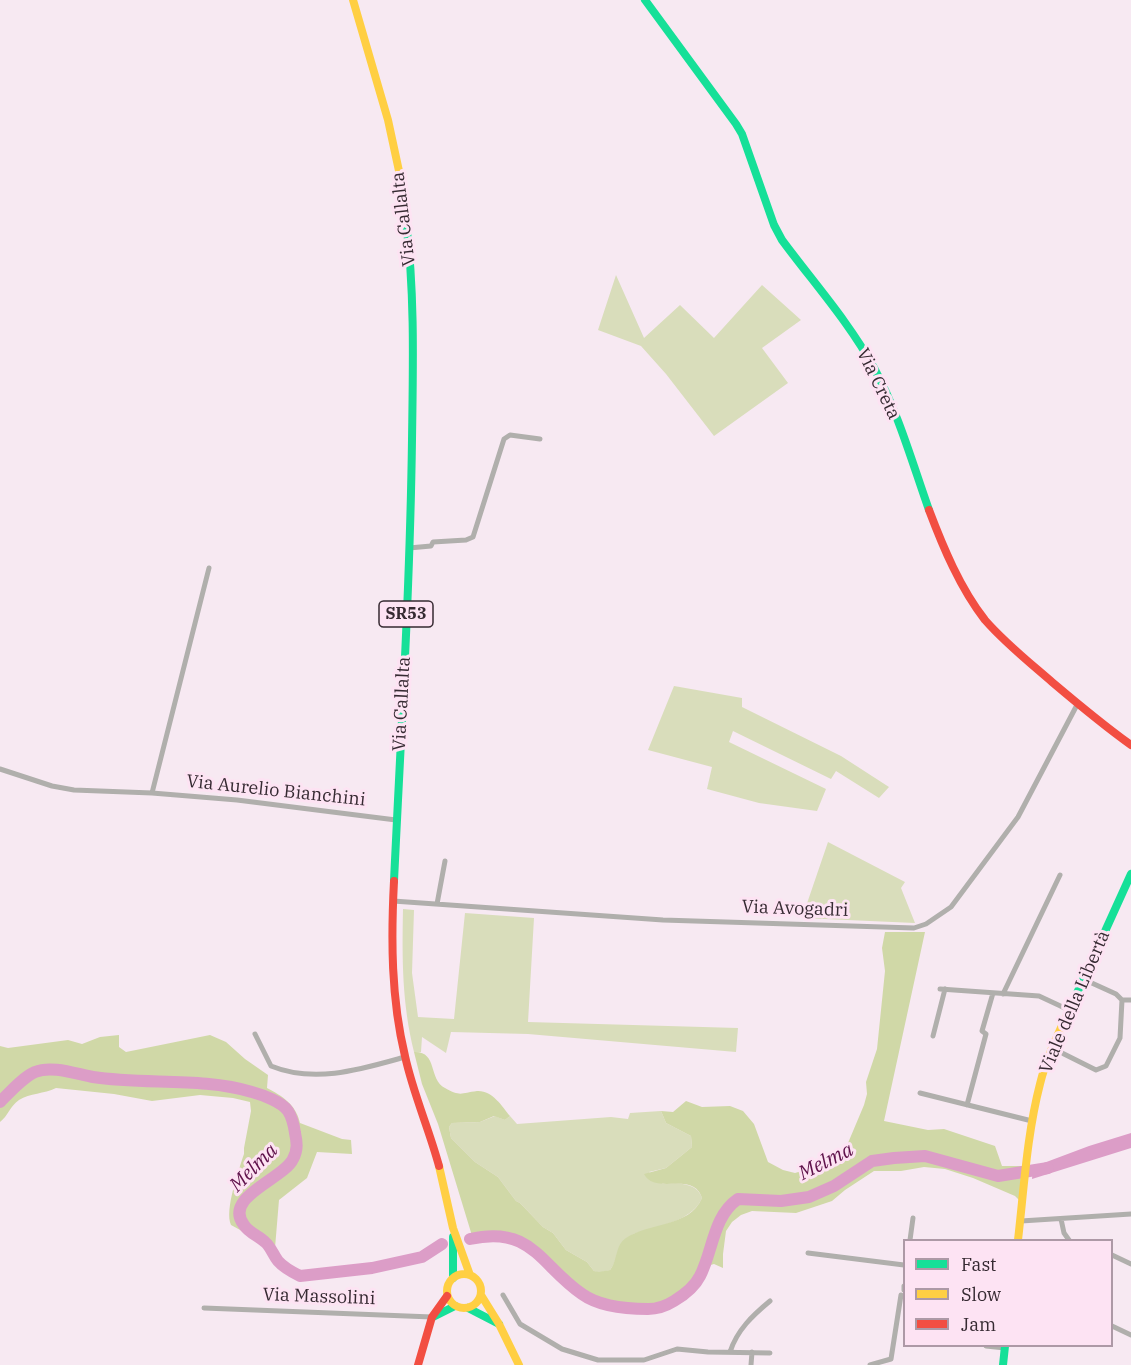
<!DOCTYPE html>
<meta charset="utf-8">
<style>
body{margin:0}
#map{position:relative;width:1131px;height:1365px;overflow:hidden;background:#f7e9f2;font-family:"IBM Plex Serif",serif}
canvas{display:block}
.legend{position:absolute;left:903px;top:1239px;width:210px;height:108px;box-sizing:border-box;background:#fde3f3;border:2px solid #ad99a6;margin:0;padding:8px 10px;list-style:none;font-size:18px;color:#362a32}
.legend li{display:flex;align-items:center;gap:12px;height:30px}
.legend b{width:30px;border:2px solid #ad99a6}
</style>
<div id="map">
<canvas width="1131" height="1365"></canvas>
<ul class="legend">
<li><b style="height:8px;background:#16e098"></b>Fast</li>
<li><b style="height:8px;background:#ffcf43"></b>Slow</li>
<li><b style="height:8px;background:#f24e42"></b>Jam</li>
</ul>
</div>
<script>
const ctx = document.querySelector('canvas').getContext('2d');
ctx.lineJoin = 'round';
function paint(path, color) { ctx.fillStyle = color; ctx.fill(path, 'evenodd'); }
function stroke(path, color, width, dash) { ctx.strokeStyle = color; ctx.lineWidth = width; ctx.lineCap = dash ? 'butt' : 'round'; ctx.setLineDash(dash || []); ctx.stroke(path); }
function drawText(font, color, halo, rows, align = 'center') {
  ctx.font = font + ' "IBM Plex Serif",serif'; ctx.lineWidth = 6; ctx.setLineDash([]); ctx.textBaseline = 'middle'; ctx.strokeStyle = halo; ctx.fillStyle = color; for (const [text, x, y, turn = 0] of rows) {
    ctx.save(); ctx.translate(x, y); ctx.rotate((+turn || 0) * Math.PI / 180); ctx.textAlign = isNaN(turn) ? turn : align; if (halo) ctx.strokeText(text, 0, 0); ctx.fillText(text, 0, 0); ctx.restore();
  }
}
paint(new Path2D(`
 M616 275 644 338 680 305 714 338 762 285 801 320 762 348 788 383 714 436 666 374 641 346 598 330Z
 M674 686 742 698V707L841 756 889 787 879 798 836 771 831 779 733 731 729 742 826 789 817 811 759 803 707 789 712 767 648 750Z
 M828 842 905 882 901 888 915 923 802 918Z
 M403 909 414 910 412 973 418 1017 454 1019 465 913 534 918 528 1022 738 1028 736 1052 528 1034 451 1032 446 1053 422 1037 421 1052H414C402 1003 402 959 403 909Z
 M661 1111 666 1123 691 1136 692 1147 666 1168 649 1172 663 1184C677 1183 697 1182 702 1198 693 1219 666 1224 646 1231 642 1232 636 1232 632 1235 615 1247 620 1257 610 1270L599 1273 594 1271 587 1262 566 1250 553 1233 543 1227 520 1203 516 1201 498 1177 475 1162 451 1138 449 1127 452 1123 480 1122 495 1116 505 1120 510 1116 517 1124 611 1117 628 1119 630 1113Z`), '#d9ddbb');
paint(new Path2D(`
 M885 932H925L884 1121 928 1130 944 1129 995 1146 1002 1166H1023L1019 1200 1015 1196 973 1178 945 1169 924 1167 901 1171H874L845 1190 832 1201 796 1213 752 1211 741 1215 732 1222 726 1231 723 1254V1268L714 1264 707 1266C689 1305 667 1314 626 1310 612 1309 597 1307 586 1299 579 1296 574 1289 568 1284 561 1278 553 1273 547 1267 523 1243 517 1238 482 1239L483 1243 473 1239 438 1124 422 1084 414 1052C438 1051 428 1079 445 1088 461 1097 461 1093 477 1091 492 1090 502 1106 510 1116L505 1120 494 1116 480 1122 452 1123 449 1127 451 1138 475 1162 498 1177 516 1201 520 1203 543 1227 553 1233 566 1250 587 1262 594 1271 599 1272 610 1270C618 1260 615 1245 626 1238 649 1222 689 1228 702 1198 693 1170 656 1196 644 1174L666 1168 692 1147 691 1136 666 1123 661 1111 673 1112 686 1101 702 1107 730 1106 743 1111 754 1124 768 1162 783 1170 795 1173 828 1163 842 1153 848 1143 864 1105 867 1094 866 1082 877 1049 885 971 882 948Z
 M119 1035V1047L126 1052 210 1035 226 1042 245 1059 268 1075 267 1088C282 1096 296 1104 300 1123L342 1139 351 1140 352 1154 317 1152 307 1178 279 1200 274 1260 262 1242 231 1225C224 1211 239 1169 244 1154V1148L251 1111 250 1102 233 1098 200 1095 152 1101 114 1094 56 1088C44 1094 30 1093 19 1100 10 1106 8 1116 0 1122V1046L8 1048 68 1040 82 1044 100 1037Z`), '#d0d8a7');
paint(new Path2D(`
 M1131 1133V1148L1032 1179 1033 1165 1041 1164 1089 1146Z`), '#dc9dc7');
stroke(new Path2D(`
 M0 1102C10 1092 22 1078 35 1072 52 1065 76 1074 93 1077 144 1085 203 1077 252 1092 263 1095 282 1102 288 1111 292 1117 294 1126 295 1133 297 1142 298 1150 293 1159 284 1179 222 1197 244 1225 249 1233 259 1236 265 1242 271 1247 273 1255 278 1261 284 1268 292 1272 300 1276L372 1268 422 1257 442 1244
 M470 1239C532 1225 540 1265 582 1294 600 1307 627 1309 648 1309 658 1309 666 1306 674 1301 684 1295 695 1286 700 1276 713 1251 713 1216 738 1199L781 1201 809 1197 834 1186 872 1161 894 1158 925 1156 998 1176 1048 1168`), '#dc9dc7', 12);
stroke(new Path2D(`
 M409 548 431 546 433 542 466 540 473 537 504 439 510 435 540 439
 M0 769 52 786 74 790 152 793 237 800 396 820
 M152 793 209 568
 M393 901 663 920 914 928 926 924 951 907 1018 817 1078 703
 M437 904 445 861
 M1083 979 1116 994 1122 1000H1131
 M940 989 1039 996 1069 1010
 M1003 994 1060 875
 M255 1034 271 1066C315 1084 362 1069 405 1057
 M933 1036 945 989
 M1052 1048 1096 1070 1106 1066 1120 1038 1122 1000
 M920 1093 1032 1121
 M967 1105 986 1034 982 1031 993 993
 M1061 1219 1064 1233 1069 1240
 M1021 1221 1131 1214
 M910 1240 913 1218
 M808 1253 904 1265
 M1112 1255 1131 1264
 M904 1286V1290
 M503 1295 520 1324 562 1349 598 1360H644L677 1349 708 1352 770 1353
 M204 1308 432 1317
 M1112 1326 1131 1335
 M986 1346 1005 1348
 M730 1352C737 1330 753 1315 770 1301
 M751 1365 752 1352
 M870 1365 891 1359 901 1295`), '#b0afac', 5);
stroke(new Path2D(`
 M645 0 736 124 742 134 774 225 782 240C813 282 849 322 874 368 898 412 912 462 929 510
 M394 881C401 734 410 587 412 440 413 367 415 294 406 222
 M1073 1002 1131 874
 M453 1237V1278
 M468 1308 499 1324
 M433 1317 455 1306
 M1003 1365 1005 1346`), '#16e098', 8);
stroke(new Path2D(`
 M353 0 388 120 399 171 406 222
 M439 1166 453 1228 470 1275
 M1018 1240C1024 1188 1027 1134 1040 1084 1047 1055 1061 1028 1073 1002
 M447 1291a17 17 0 1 1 34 0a17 17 0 1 1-34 0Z
 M481 1295 499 1324 519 1365`), '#ffcf43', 8);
stroke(new Path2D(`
 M929 510C943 547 960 588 985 620 1005 643 1029 662 1052 682 1078 704 1103 725 1131 745
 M394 881C391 939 391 998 405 1056 413 1093 429 1129 439 1166
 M418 1365 432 1317 447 1296`), '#f24e42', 8);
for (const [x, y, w] of [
 [406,614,54]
]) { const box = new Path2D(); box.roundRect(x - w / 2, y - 13, w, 26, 4.5); ctx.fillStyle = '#fde3f3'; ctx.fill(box); stroke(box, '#362a32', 1.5); }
drawText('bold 16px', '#362a32', null, [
 ["SR53",406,614]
]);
drawText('18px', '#362a32', '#fde3f3', [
 ["Via Callalta",404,219,-97],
 ["Via Creta",878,384,64],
 ["Via Callalta",402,704,-87],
 ["Via Aurelio Bianchini",276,791,6],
 ["Via Avogadri",795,909,2],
 ["Viale della Libertà",1075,1002,-67],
 ["Via Massolini",319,1297,2]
]);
drawText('italic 20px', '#5f124b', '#fde3f3', [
 ["Melma",826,1162,-27],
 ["Melma",254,1168,-45]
]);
</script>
